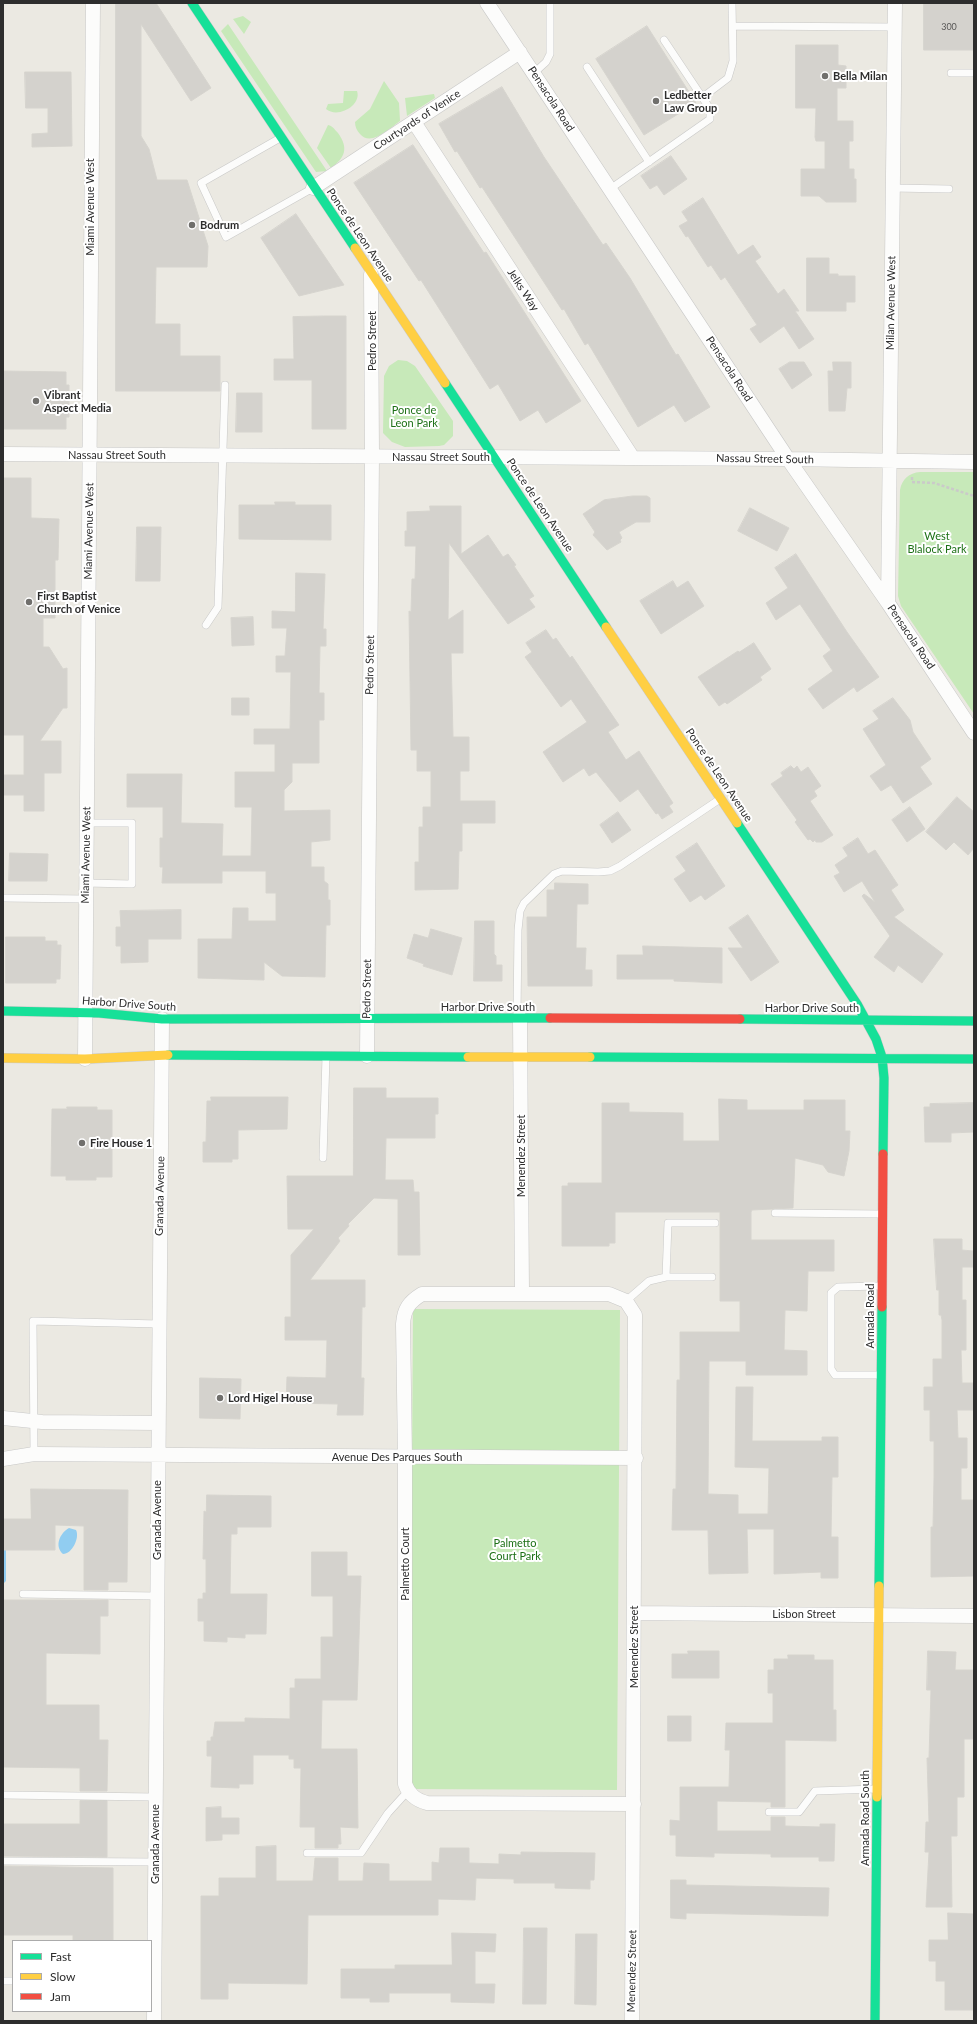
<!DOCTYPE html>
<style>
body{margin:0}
#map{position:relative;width:977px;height:2024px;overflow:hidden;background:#ebe9e2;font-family:Lato,sans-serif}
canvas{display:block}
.frame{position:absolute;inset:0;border:4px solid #2d2d2d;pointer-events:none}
.legend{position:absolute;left:12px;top:1940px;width:140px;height:72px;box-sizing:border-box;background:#fff;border:1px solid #ababab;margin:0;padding:5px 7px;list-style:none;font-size:12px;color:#2d2d2d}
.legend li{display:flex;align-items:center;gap:8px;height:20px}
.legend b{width:20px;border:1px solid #ababab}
</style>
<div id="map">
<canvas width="977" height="2024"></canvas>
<div class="frame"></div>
<ul class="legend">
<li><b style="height:5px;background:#16e098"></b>Fast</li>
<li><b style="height:5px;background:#ffcf43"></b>Slow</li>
<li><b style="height:5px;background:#f24e42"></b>Jam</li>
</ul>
</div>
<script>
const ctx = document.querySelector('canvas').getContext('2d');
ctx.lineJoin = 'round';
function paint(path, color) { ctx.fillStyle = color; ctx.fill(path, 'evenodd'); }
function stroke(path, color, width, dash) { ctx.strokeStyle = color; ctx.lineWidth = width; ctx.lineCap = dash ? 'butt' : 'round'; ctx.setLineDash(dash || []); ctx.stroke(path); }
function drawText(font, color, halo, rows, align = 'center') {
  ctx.font = font + ' Lato,sans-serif'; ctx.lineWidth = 4; ctx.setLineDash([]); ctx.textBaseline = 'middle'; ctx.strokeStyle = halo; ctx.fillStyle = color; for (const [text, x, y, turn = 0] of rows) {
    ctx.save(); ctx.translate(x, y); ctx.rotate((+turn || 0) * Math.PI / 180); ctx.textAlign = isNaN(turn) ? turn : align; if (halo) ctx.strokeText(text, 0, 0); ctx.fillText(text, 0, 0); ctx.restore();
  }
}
paint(new Path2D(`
 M243 16 251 22 244 34 233 19Z
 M228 24 327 171 316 172 221 31Z
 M384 81 399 103 400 121C390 128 371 147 360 134 357 131 355 127 355 122L370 109Z
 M344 91H357C362 105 338 119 326 109L328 104 343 103Z
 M434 94 435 98 407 116 405 98Z
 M328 125C333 126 335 130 338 133 349 148 345 158 331 168L317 148Z
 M398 360 407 361 415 366 453 421V436L444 445 439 446 405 447 392 442 383 433 384 376 389 366Z
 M920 472H974V714L901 606 898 596 900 490C902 479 909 473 920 472Z
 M413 1309 620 1310 617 1790 410 1789Z`), '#c7e9b9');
paint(new Path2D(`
 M69 1528 76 1530C80 1538 72 1554 63 1554 54 1546 60 1533 69 1528Z
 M3 1549 6 1550V1581L4 1583Z`), '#91cdf1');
const building = new Path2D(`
 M116 3H156L211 88 191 101 141 24V136L149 149 157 180H187L208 246 207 267H156L155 324H180V356H220V391H116Z
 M924 3H974V50H924Z
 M647 26 696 103 644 135 596 59Z
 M796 45H838V65L846 66V88H837V121H853V141H849V169H854V179H856V202H826L819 196H801V169H825V141H816L815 137 816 108H796Z
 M25 72H71L72 146 32 147V134L48 133V108H26Z
 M502 87 544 157 603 245 606 243 630 278 676 355 678 354 710 407 685 422 674 405 638 427 588 343 585 345 564 309 562 310 482 187 480 188 457 151 455 152 439 124Z
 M413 145 484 253 486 252 581 401 546 423 538 410 520 421 498 384 490 389 421 280 419 281 354 183Z
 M671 156 687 179 664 195 657 185 650 189 641 176Z
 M703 198 738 255 753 245 761 257 755 261 778 294 784 289 799 311H795L814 339 799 349 784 326 760 343 750 329 757 325 725 277 721 280 711 265 708 267 688 236 686 237 679 226 688 221 682 212Z
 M296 214 344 285 299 296 261 238Z
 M807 258H829V274H838V276H855V302H846V311H807Z
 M324 316H346V429H312V380H274V359H294L293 317Z
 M790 362H804L812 375 792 389 779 369Z
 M833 362H851V388H847L845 411H829L828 371H833Z
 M3 371 66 372V385H69V417H66V429H3Z
 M237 393H262V432H236Z
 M3 478H31V518L59 519 58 560H55V618H43V647H49L63 669 67 668V708H63L40 741H61V773H44V811H24V795H3V775H24V735H3Z
 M633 496H647L650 498V522H636L619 532 622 538 620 540 621 542 607 550 593 535 595 532 583 514 604 500Z
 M275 502H295V505H331V540L239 539V505H275Z
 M430 506H461V554L488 535 503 557 508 554 516 565 514 566 534 596 529 599 535 607 508 624 449 543 448 620 463 610V653H451L453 737H469V771H460V801H495V823H462V851H459L458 889 415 890V862H419V827H423V807H431V771H417V750H411L409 611 411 612 412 579H415L416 546H405V531H407V512L430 511Z
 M750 508 789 528 777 551 738 531Z
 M137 527H161L160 581H136Z
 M796 554 847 632 879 677 857 692 854 687 823 709 808 689 833 671 823 656 831 650 800 604 776 620 766 603 788 588 775 568Z
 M296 573 325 574 323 629H326V646H320L319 693H324V720H319V763H292V782L284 790V811L330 810V840L311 842V867H324V881L328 884V900H330V925H326L325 977 282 976 264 962V980L198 978V939H232L233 908H248V921H276V893H266V871H222V883H162L163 867H160V838H163V807H127V774H182L181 823 223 824 222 856H251L252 807H235V772H275V744H254V729H290L291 672H276V656H285L287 628H272V611L295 612Z
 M673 581 677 588 688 581 704 606 661 634 640 601Z
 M253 617 254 645 232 646 231 618Z
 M546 630 553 640 556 638 570 658 572 656 619 725 608 732 626 760 639 751 673 803 669 806 673 812 662 819 658 813 656 814 638 789 620 802 596 772 589 776 584 768 563 782 543 752 587 722 571 699 561 707 525 657 532 652 526 643Z
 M754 643 771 669 760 677 762 680 727 704 725 702 719 706 698 677 738 651 739 652Z
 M232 698H249V715H232Z
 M893 698 910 720 913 732 931 759 920 767 932 784 903 803 891 785 881 791 870 776 886 765 863 729 879 719 873 711Z
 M791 766 794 769 797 766 801 772 808 767 821 786 814 791 817 796 810 801 833 835 822 842H816L815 840 813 842 810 839 808 840 795 822 797 820 771 784 783 776 781 773Z
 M957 797 974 812V848L968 855 954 842 946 850 926 832Z
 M910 807 925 829 907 842 892 820Z
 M618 812 631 830 612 843 600 825Z
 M858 838 868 854 875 850 898 885 891 890 904 910 894 917 943 954 922 983 898 965 894 972 874 957 890 936 862 896 864 894 875 902 862 881 844 892 834 876 840 873 835 865 848 856 843 848Z
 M697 843 725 886 705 900 701 895 690 902 674 879 686 871 676 857Z
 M10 853 48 854 47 881H9Z
 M555 883 588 884V904H577L576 948H586L585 970H592V986H528L527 917H547V890H554Z
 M181 910V939H148V962L121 963V946H116V927H121L120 911Z
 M748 915 779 962 751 981 728 948H743L729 928Z
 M475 921H494V954L496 956V965H502V981H474Z
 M431 929 462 938 452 975 423 966 424 964 407 958 414 934 428 938Z
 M6 937H45V941H57V945H61L60 979H56V983H6Z
 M643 946 722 948V983L674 981V979H617V955H643Z
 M354 1088H386V1098H438V1114H435V1138H386L385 1180H413L414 1192H419L420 1255H398V1199L374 1198 348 1224 349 1226 338 1238 340 1241 310 1280H365V1307H362L361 1378H364L363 1415H337L338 1404 286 1403 287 1377 326 1378 327 1340H285V1317H291V1255L314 1229H288L287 1176H353Z
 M211 1097H288L287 1129 238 1130V1159H232V1162H203V1142H206L207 1101H211Z
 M719 1099 747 1100V1110H804V1100H845V1131H850L849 1151 844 1176 828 1172 823 1165 795 1158 793 1208 752 1210 751 1212V1240H834V1271H808L807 1311 785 1310 784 1350 807 1351V1375H746V1361H709L708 1494 738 1495V1514H768L769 1468 735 1467 736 1387H753L752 1441H822V1437H838V1477H832L831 1537H838V1578H821V1572L774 1574V1529H747L748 1573 709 1574 708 1530H672L673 1489H676L677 1380H680V1332H740V1301H720V1212H615V1243H609V1246H562V1186H568V1183H602V1103H629V1112L683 1113V1141H719Z
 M974 1103V1132L951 1133V1142H925L924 1107H930V1104Z
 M67 1107H97V1110H112V1177H96V1180H66V1176H51L52 1109H67Z
 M934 1239H962V1250L973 1251V1267H962V1300H966V1350H961L962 1383H973L974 1410H957L958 1438H967V1468H961V1500H974V1576L931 1577V1527H933L934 1478V1441H930V1410H924V1387H933V1359H942V1320L941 1315H939V1290H937Z
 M200 1378 241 1379 240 1419 200 1418Z
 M31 1489 128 1490 127 1582H108V1590H84V1526L55 1525V1550H3V1519H31Z
 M207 1495 271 1496V1527H237V1534H231L230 1594H267L266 1634H245V1638L227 1637V1642L204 1641V1621H198V1599H203V1593H206V1559H203L204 1511 206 1512Z
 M312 1552H347V1576H361L357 1700H322L321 1749H357L358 1828 340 1827 341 1844H338V1848H315V1827H300L301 1768H294V1759H289V1755H253V1784H239V1788L211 1787 212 1756H207V1741H211V1737H213L215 1722H245V1718L290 1719V1688H295V1679H321V1637H333V1596H312Z
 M3 1600H108V1616H100V1654L46 1653V1705H99V1740H108L107 1791H80V1768L3 1767Z
 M688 1651H719V1678H672V1654H688Z
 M928 1651 956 1652 955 1670H974L973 1739H964V1797H957V1836H951L952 1907H926L929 1852H925L926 1822H929L927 1758H929L931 1690H927Z
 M788 1655H814V1660H833V1710H836V1741L785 1740V1807H771V1802L717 1801V1831H771V1817H785V1826L820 1827V1824H835L834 1861H819V1857H771V1854L714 1853V1857L676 1856V1835H670V1820L680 1821V1787H729L730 1750H725L726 1723H773V1693H768V1670H774V1659H788Z
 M668 1716H691V1741H668Z
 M107 1801V1857L3 1856V1824H80V1801Z
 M221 1807V1818H239V1834H222V1840L206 1841V1808Z
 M276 1846V1881H313L315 1858H338V1881H363L364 1863 389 1864V1881H432V1862L439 1863 440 1848H469V1863L499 1864V1854L521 1855V1852L595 1853 594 1880H590V1889L555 1888V1883H514V1879L476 1878 475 1900 438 1899V1915H308L307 1984 228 1983V1999H201V1896H219V1878H256V1847Z
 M3 1866 113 1868V1941H73V1935H3Z
 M671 1880H686V1885L829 1888 828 1916 686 1913V1919L671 1918Z
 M948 1913 974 1914V2010H945V1981H936V1961H929V1940H948Z
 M524 1928H547L546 2004H523Z
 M452 1933 496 1934 495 1952 475 1951V1984H495L494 2003 451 2002V1993H389V2002H370V1998H341V1969H395V1965H452Z
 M576 1934H597L596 2005 575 2004Z`);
paint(building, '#d4d2cd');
stroke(building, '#d6d4ce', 1);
const lane = new Path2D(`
 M733 26 895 27
 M587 67 649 162
 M534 73 546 62 550 54V3
 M951 73H974
 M703 97 728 78 733 61 732 3
 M280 138 201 183 226 237 313 188
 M892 188 949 189
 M610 189 710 119V109L664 40
 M206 625 218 607 225 385
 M85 883 132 884V823H86
 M3 898 85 899
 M517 1016 518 930 520 911 524 903 554 874 562 871 598 872 610 871 620 866 720 799
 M323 1158 326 1056
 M775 1213 881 1214
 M666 1277H712
 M626 1301 649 1281 666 1277 668 1223H715
 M880 1375H835L831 1369V1293L838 1287 880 1286
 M34 1454 33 1321 159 1324
 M23 1594 156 1596
 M3 1795 155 1797
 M769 1812H799L815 1791 877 1789
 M307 1853H361L388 1813 408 1791
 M3 1861 155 1862
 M3 1981H13`);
const street = new Path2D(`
 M487 3 788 459 888 603 974 733
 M414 122 633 458
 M313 188 520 52
 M3 454 788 459 974 462
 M888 603 895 3
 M520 1018 522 1293
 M367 1056 372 457 371 274
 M85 1059 93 3
 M3 1418 42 1422 158 1423
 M3 1459 34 1454 636 1458
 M634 1613 974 1616
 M154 2021 162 1019
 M632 2021 635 1315 626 1301 609 1294H422C409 1302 404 1309 403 1324L405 1457V1784C409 1795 416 1800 427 1803L634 1804`);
const fast = new Path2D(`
 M192 3 355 248
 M445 383 606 627
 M737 823 857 1004 876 1039 882 1057 884 1078 883 1154
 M3 1011 99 1013 162 1019 550 1018
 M740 1019 974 1021
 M168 1055 468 1057
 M590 1057 974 1059
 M879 1586 882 1307
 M875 2021 877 1797`);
const slow = new Path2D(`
 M355 248 445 383
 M606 627 737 823
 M468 1057H590
 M3 1058 85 1059 168 1055
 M877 1797 879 1586`);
const jam = new Path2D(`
 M550 1018 740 1019
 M882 1307 883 1154`);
stroke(lane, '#c8c8c7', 8);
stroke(street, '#c8c8c7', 15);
stroke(fast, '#c8c8c7', 10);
stroke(slow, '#c8c8c7', 10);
stroke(jam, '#c8c8c7', 10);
stroke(new Path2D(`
 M912 477V482L934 483 974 496`), '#cacac9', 2.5, [3, 2]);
stroke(lane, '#fcfcfb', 7);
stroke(street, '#fcfcfb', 14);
stroke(fast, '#16e098', 9);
stroke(slow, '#ffcf43', 9);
stroke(jam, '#f24e42', 9);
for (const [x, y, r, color] of [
 [825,76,4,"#706f6c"],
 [656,101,4,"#706f6c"],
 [192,225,4,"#706f6c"],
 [36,401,4,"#706f6c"],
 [29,602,4,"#706f6c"],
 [82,1143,4,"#706f6c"],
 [220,1398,4,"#706f6c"]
]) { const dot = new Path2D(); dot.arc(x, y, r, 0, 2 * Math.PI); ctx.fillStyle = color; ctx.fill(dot); stroke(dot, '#fff', 1.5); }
drawText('9px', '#585756', null, [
 ["300",949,27]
]);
drawText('bold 11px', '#2d2d2d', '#fff', [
 ["Bella Milan",833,76],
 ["Ledbetter",664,95],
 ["Law Group",664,108],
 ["Bodrum",200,225],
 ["Vibrant",44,395],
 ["Aspect Media",44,408],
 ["First Baptist",37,596],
 ["Church of Venice",37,609],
 ["Fire House 1",90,1143],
 ["Lord Higel House",228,1398]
], 'left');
drawText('11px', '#2d2d2d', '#fff', [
 ["Pensacola Road",551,99,57],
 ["Courtyards of Venice",417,120,-33],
 ["Miami Avenue West",90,207,-90],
 ["Ponce de Leon Avenue",360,235,56],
 ["Jelks Way",523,290,57],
 ["Milan Avenue West",891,303,-89],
 ["Pedro Street",372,341,-90],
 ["Pensacola Road",729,369,57],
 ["Nassau Street South",117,455],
 ["Nassau Street South",441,457],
 ["Nassau Street South",765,459,1],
 ["Ponce de Leon Avenue",540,505,56],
 ["Miami Avenue West",89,531,-89],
 ["Pensacola Road",911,637,56],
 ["Pedro Street",370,665,-89],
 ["Ponce de Leon Avenue",719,775,56],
 ["Miami Avenue West",86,855,-89],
 ["Pedro Street",367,989,-89],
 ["Harbor Drive South",129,1004,4],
 ["Harbor Drive South",488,1007],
 ["Harbor Drive South",812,1008],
 ["Menendez Street",521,1156,-90],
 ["Granada Avenue",160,1196,-89],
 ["Armada Road",870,1316,-90],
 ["Avenue Des Parques South",397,1457],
 ["Granada Avenue",157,1520,-90],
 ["Palmetto Court",405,1564,-90],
 ["Lisbon Street",804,1614],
 ["Menendez Street",634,1647,-90],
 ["Armada Road South",865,1818,-90],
 ["Granada Avenue",155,1844,-90],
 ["Menendez Street",632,1971,-89]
]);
drawText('11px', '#1d7016', '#fff', [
 ["Ponce de",414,410],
 ["Leon Park",414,423],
 ["West",937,536],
 ["Blalock Park",937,549],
 ["Palmetto",515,1543],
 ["Court Park",515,1556]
]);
</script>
